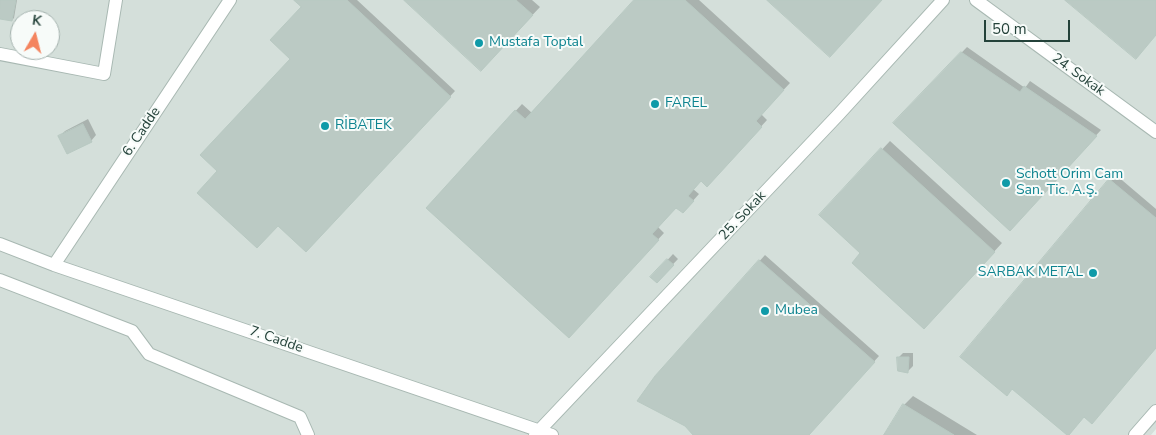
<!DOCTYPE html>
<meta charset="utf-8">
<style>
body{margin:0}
#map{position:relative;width:1156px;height:435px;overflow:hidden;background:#e6efeb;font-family:"Nunito Sans",sans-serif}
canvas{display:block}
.north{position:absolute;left:10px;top:10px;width:50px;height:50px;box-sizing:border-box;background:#f7fbf9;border:1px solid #a3b1ad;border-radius:50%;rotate:8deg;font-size:14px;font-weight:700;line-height:20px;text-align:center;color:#24423a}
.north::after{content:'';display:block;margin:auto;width:18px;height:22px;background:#f4845f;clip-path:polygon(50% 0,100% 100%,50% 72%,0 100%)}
.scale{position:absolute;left:984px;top:20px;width:86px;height:22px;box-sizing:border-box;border:2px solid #24423a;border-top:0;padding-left:6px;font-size:15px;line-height:18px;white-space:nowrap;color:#24423a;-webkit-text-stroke:4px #f7fbf9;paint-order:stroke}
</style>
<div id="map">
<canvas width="1156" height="435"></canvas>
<div class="north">K</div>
<div class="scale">50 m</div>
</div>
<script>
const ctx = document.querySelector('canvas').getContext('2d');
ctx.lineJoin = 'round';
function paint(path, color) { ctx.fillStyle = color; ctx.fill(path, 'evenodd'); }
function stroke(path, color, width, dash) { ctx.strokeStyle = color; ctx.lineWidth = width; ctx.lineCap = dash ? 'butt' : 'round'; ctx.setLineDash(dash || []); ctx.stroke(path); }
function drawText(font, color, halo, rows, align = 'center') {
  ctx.font = font + ' "Nunito Sans",sans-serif'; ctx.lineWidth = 4; ctx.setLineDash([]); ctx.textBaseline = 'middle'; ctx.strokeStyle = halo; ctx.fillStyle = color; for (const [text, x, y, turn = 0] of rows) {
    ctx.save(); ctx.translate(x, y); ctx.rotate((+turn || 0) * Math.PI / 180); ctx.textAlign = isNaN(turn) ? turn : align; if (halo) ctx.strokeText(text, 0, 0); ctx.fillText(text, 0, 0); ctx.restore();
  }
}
paint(new Path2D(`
 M0 0H1156V429L1151 435H0ZM20 20H50V50H20Z`), '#d4dfda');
paint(new Path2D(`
 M0 0H17L14 18 12 20 0 18Z
 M296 0H357L455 91 306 251 219 171 291 59 303 7Z
 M406 0H532L540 7 489 61Z
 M635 0H699L790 83 761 114 767 120 713 179 701 180 693 189 699 194 683 212 677 206 658 227 664 233 575 330 427 208 522 104 532 113Z
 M967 47 1025 88 1030 81 1101 130 1014 224 894 123Z
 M88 119 96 135 91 141 68 152 60 136 65 131Z
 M890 141 1002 243 932 319 821 215Z
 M1116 175 1156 209V348L1084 415 1013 388 962 357Z
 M673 254 678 259 657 281 652 277Z
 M765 255 879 356 808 435H695L656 377Z
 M903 353H913V366L908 371 898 358Z
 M913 396 977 435H884L904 405Z`), '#0003');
const building = new Path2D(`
 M0 0H16L12 21 0 19Z
 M294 0H347L451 97 306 252 278 226 257 248 197 193 217 171 200 155 290 59 270 40 301 7Z
 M404 0H516L533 15 481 71Z
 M634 0H685L784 90 756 121 762 127 707 187 701 181 688 196 694 201 683 213 676 208 652 234 659 240 569 338 426 208 515 110 525 119Z
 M767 0H882L830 57Z
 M1065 0H1156V35L1136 59Z
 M961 52 1020 92 1024 86 1097 136 1010 231 893 123Z
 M83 124 92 142 67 154 58 136Z
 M881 148 995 252 924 329 852 263 860 253 819 215Z
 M1109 179 1156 218V348L1092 424 1084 417 1069 435H1067L1012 389 1007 396 960 357Z
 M667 259 674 265 657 283 650 277Z
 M759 260 875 362 809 435H693L685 426 637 401 655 376Z
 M897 357H909L908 373 898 371Z
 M903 404 954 435H884Z`);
paint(building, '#bbcac4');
stroke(building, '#b8c9c2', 1);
const minor = new Path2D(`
 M976 0 1156 132
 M0 54 104 74 116 0
 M0 244 54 265 552 435
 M54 265 230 0
 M0 280 132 331 149 354 300 417 308 435
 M535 435 839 114 943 0
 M1135 435 1156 411`);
stroke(minor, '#a8b8b2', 14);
stroke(minor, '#fff', 12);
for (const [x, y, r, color] of [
 [479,43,5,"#0f9aa8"],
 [655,104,5,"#0f9aa8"],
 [325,126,5,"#0f9aa8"],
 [1006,183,5,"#0f9aa8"],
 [1093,273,5,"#0f9aa8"],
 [765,311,5,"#0f9aa8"]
]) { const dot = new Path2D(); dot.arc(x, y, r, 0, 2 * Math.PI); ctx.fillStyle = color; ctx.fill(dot); stroke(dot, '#f7fbf9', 2); }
drawText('14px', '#0d838f', '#f7fbf9', [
 ["Mustafa Toptal",489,43],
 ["FAREL",665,104],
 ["RİBATEK",335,126],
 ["Schott Orim Cam",1016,175],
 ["San. Tic. A.Ş.",1016,191],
 ["SARBAK METAL",1083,273,"right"],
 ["Mubea",775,311]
], 'left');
drawText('14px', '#24423a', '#f7fbf9', [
 ["24. Sokak",1078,75,36],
 ["6. Cadde",142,132,-56],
 ["25. Sokak",743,216,-47],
 ["7. Cadde",276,340,19]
]);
</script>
